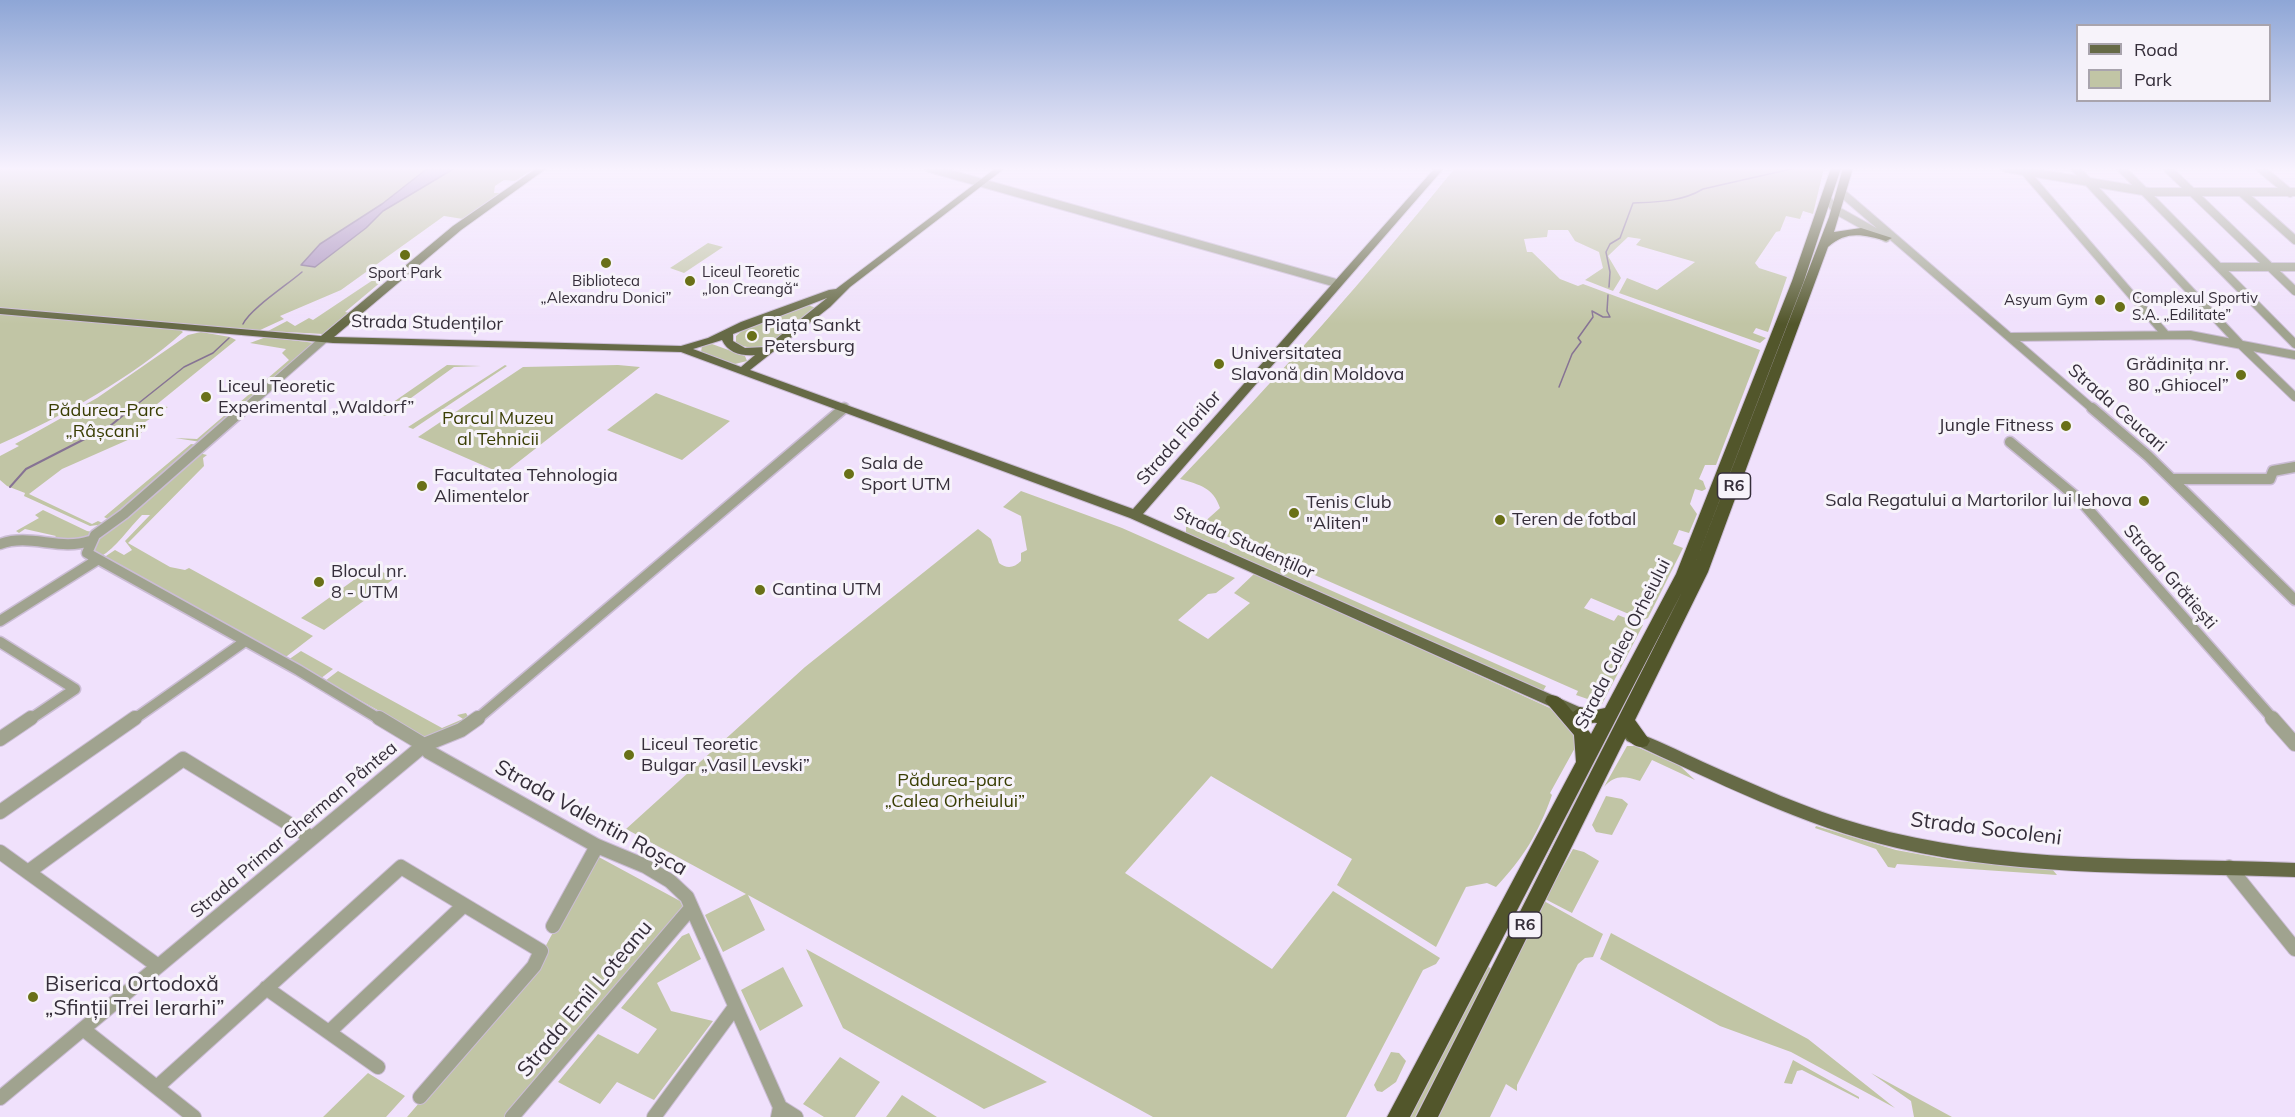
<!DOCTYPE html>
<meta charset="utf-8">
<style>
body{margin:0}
#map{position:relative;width:2295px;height:1117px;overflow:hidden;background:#f0e1fc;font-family:Mulish,sans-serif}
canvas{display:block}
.legend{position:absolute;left:2076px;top:24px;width:195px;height:78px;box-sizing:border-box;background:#f7f3fa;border:2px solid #a9a4ad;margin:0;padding:8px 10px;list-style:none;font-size:18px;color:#352e3a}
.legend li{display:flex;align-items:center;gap:12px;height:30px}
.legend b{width:30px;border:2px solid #a9a4ad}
</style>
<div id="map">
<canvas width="2295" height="1117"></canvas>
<ul class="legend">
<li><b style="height:8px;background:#666a46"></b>Road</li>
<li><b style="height:16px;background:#c1c5a5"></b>Park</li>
</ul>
</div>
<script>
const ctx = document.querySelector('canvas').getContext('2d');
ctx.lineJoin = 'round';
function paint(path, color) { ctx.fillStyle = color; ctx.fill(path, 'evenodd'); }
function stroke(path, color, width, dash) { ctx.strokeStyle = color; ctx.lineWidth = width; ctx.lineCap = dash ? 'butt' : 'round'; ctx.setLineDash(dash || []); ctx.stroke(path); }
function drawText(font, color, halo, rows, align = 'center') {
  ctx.font = font + ' Mulish,sans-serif'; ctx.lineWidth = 6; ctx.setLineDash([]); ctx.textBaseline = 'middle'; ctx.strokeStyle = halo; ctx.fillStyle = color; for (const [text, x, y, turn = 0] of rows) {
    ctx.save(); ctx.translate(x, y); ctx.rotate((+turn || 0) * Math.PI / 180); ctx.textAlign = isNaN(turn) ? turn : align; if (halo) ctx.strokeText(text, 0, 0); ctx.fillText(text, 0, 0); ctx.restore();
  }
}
paint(new Path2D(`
 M0 168H428L382 204 320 244 366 228 383 211 455 168H535L515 181 504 180 495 186 494 193H500L463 219 444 216 341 290 280 316 284 319 258 331 0 308Z
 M1455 168H1824L1813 214 1803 211 1800 219 1786 216 1780 231 1776 232 1755 263 1759 268 1787 277 1768 332 1756 328 1753 333 1766 338 1760 343 1619 293 1627 278 1657 290 1695 262 1636 245 1641 239 1628 237 1608 256 1621 278 1613 291 1585 280 1603 268 1599 252 1575 241 1568 230H1548L1547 237 1524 239 1527 252H1532L1560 279 1578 286 1583 284 1760 350 1716 465H1705L1699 479 1703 481 1706 489 1702 491 1695 489 1690 504 1697 514 1689 533 1679 530 1673 544 1683 548 1648 618 1643 620 1591 598 1584 608 1614 621 1618 615 1643 625 1602 704 1576 695 1578 691 1201 525 1220 508C1213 487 1200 485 1180 479 1276 379 1368 276 1455 168Z
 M708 243 723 247 684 273 670 268Z
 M388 270 394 271 345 312 350 313 323 334 268 331 287 321 295 326 309 318 313 320Z
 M808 305 816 308C793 326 766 360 736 343V336L744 329Z
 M0 313 179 329 183 332C133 377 62 417 0 444Z
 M201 332 230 337 236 340 156 405 168 407 136 428 142 432 139 435 62 469 29 494 92 524 98 521 105 524 90 526 24 496 25 493 7 486 0 480V456L19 446 15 444 97 398 188 335Z
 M266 337 315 343 201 442 175 438 197 439 289 360 282 353 286 349 250 343Z
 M712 344 745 356 747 361 735 364 701 352 702 346Z
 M447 365 481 366 454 367 386 416 376 414Z
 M505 365 507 366 413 429 408 427Z
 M618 365 640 367 503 474 418 437 523 367Z
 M656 393 730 421 682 460 607 430Z
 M191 444 200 445 110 520 104 517Z
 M199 453 207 455 203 458 204 466 128 543 170 567 185 570 189 568 313 636 287 656 283 657 103 558 115 550 124 555 132 550 125 541 150 515H142C128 529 117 547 100 557L93 552 94 543Z
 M1021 491 1122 528 1235 578 1216 593 1208 594 1178 620 1208 639 1250 603 1234 593 1255 573 1552 709 1577 729 1576 746 1550 793 1552 795C1538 834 1524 857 1496 887L1487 883 1466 887 1436 947 1337 885 1352 859 1211 776 1125 873 1272 969 1333 891 1440 958 1436 964 1423 970 1346 1117H1153L748 895 765 930 723 952 705 915 746 894 626 829 805 667 978 529 991 539 999 563C1007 569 1014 568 1021 561V553L1027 550 1021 516 1003 507Z
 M43 510 87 531 93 532 87 541 52 540 56 536 25 529 19 533 16 531 39 518 35 515Z
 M1186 526 1546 686 1543 691 1186 533Z
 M372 567 395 578 324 630 301 618Z
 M301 651 333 669 320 679 288 660Z
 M338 671 442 728 463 719 457 715 466 713 470 720 428 739 410 732 401 723 325 681Z
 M1609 737 1505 941H1504L1607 738Z
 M1627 746H1635L1680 766 1695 780 1652 760 1640 781C1625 776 1615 774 1604 787Z
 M1606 796 1622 799 1628 804 1612 835 1596 832 1592 825Z
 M1816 826 1896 850 1956 861 2052 869 2057 875 1897 864 1895 868 1888 867 1876 849 1815 828Z
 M1573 849 1584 852 1599 861 1572 913 1545 899Z
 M595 855 680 901 684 909 505 1117H407L544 958V949Z
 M1544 901 1603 934 1593 957 1585 958 1578 964 1517 1085V1091L1506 1084 1490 1117H1436Z
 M689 933 701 959 657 983 671 1011 713 1021 654 1100 617 1082 600 1104 558 1082 598 1034 638 1054 657 1029 621 1008 682 936Z
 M1611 933 1808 1039 1895 1108 1791 1052 1720 1026 1600 959Z
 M806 949 1047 1082 984 1109 843 1028Z
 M1488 965 1491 970 1415 1117H1410Z
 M783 967 803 1006 760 1031 741 990Z
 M1391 1052 1399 1053 1406 1061 1396 1082 1382 1092 1377 1091 1374 1085Z
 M840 1057 880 1082 855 1117H824L803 1104Z
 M1793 1060 1859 1097V1099L1802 1070 1797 1071 1792 1084 1784 1083Z
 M368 1073 405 1096 386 1117H323Z
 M1871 1073 1952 1117H1914L1911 1101Z
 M902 1095 937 1117H886Z`), '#c1c5a5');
const water = new Path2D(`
 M428 168H455L383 211 366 228 315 267 301 265 320 244 382 204Z`);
paint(water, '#a891ba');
stroke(water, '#867394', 1.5);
stroke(new Path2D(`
 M1609 287 1610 272 1606 252 1610 244 1620 238 1633 203C1658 202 1681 202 1703 189L1791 169
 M243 324C250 309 287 285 302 272
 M1559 387 1572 354 1581 342 1578 338 1593 317 1592 311 1603 317H1610L1607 311 1608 295
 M130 410 184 367 213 353 229 338`), '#867394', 1.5);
stroke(new Path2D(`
 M10 487 26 469 110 426 132 408`), '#867394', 2);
const minorFar2 = new Path2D(`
 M929 168 1336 283
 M2006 168 2149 192H2295
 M2026 168 2027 174 2166 335
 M2075 168 2240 344 2295 397
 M2121 168 2295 344
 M2167 168 2295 291
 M2260 168 2290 193
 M2241 192 2295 240
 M1842 193 2094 410
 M1827 199 1836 210 1886 238
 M2219 267H2295
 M2011 337 2190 335 2295 355
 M243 410 324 339
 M842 410 844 408`);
const minorFar1 = new Path2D(`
 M245 408 124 514 95 535 87 553 298 670 381 720
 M2092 408 2148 456 2295 600
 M2010 442 2080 500 2274 720
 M2172 479H2270L2273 471 2295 467
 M0 544C30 533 59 551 90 541
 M0 621 97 560
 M0 642 75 689 29 720
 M133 720 244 642
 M476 720 844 408`);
const minor = new Path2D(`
 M379 718 424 745 429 752 597 846 645 866 670 881 687 897 780 1107 778 1117
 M2272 718 2295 744
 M0 739 31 718
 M0 812 135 718
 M0 852 158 966
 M2229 867 2295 949
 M28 872 183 759 312 838
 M553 926 597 846
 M266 988 378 1067
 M83 1029 194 1117
 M329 1032 463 906
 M157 1087 401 867 541 951 534 966 420 1097
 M0 1098 424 745 461 730 478 718
 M780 1107 796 1117
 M512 1117 691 908
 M654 1117 735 1007`);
const major = new Path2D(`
 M537 168H547L461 230 334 337 681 346 708 338 741 322 829 290 836 289 996 168H1005L850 287 830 307 750 370 1133 509 1435 168H1444L1143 514 1595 714 1598 718 1595 722 1590 724 1585 722 1130 518 681 352 333 343 0 314V308L321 336 453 226ZM827 298 766 347 745 348 733 341V334ZM722 340C728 353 741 356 755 355L741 367 693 349Z
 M1632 731C1656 739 1679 751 1703 762 1755 785 1807 809 1863 825 2002 865 2152 857 2295 863V877C2163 872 2027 878 1897 848 1802 826 1715 781 1627 741L1624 737 1627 733Z`);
const highway = new Path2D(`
 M1831 168H1841L1804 281 1692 572 1829 217 1843 168H1853L1834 232 1861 228 1892 238 1886 241C1864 235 1847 230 1828 247L1708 572 1635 720 1650 741 1647 746C1638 749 1632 745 1626 737L1438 1117H1416L1682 592 1410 1117H1387L1576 762 1574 735 1545 701 1547 696C1559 692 1565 703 1573 712L1580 707 1596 710 1605 708 1676 574 1792 281ZM1581 721 1597 723 1591 734Z`);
stroke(minorFar2, '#cbbdd5', 10);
stroke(minorFar1, '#cbbdd5', 13);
stroke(minor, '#cbbdd5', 16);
stroke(major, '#cbbdd5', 2);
stroke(highway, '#cbbdd5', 2);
stroke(minorFar2, '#a0a38f', 8);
stroke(minorFar1, '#a0a38f', 10);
stroke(minor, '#a0a38f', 14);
paint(major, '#666a46');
paint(highway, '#52562b');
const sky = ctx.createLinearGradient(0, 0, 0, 324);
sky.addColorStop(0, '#8ea6d6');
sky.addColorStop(0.52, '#f8f2fe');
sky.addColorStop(1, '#f8f2fe00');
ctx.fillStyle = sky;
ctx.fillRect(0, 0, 2295, 324);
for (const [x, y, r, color] of [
 [405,255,6,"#697017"],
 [606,263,6,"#697017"],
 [690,281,6,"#697017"],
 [2100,300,6,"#697017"],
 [2120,307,6,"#697017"],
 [752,336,6,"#697017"],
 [1219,364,6,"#697017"],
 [2241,375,6,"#697017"],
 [206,397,6,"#697017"],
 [2066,426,6,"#697017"],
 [849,474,6,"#697017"],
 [422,486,6,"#697017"],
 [2144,501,6,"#697017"],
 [1294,513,6,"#697017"],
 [1500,520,6,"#697017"],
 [319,582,6,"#697017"],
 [760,590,6,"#697017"],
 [629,755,6,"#697017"],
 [33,997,6,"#697017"]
]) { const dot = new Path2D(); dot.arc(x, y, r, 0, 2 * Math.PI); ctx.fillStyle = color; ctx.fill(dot); stroke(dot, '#f7f3fa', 2); }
drawText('15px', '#352e3a', '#f7f3fa', [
 ["Liceul Teoretic",702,272],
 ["„Ion Creangă“",702,289],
 ["Sport Park",405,273,"center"],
 ["Biblioteca",606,281,"center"],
 ["„Alexandru Donici”",606,298,"center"],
 ["Complexul Sportiv",2132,298],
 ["S.A. „Edilitate”",2132,315],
 ["Asyum Gym",2088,300,"right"]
], 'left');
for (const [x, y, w] of [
 [1734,486,33],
 [1525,925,33]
]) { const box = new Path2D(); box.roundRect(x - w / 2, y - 13, w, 26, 4.5); ctx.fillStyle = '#f7f3fa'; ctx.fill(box); stroke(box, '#352e3a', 1.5); }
drawText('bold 16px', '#352e3a', null, [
 ["R6",1734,486],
 ["R6",1525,925]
]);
drawText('18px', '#352e3a', '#f7f3fa', [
 ["Strada Studenților",427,323,1],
 ["Strada Ceucari",2117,408,41],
 ["Strada Florilor",1179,438,-49],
 ["Strada Studenților",1244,543,24],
 ["Strada Grătiești",2170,577,49],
 ["Strada Calea Orheiului",1623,644,-63],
 ["Strada Primar Gherman Pântea",294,830,-40]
]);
drawText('18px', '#352e3a', '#f7f3fa', [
 ["Piața Sankt",764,326],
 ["Petersburg",764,347],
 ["Universitatea",1231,354],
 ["Slavonă din Moldova",1231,375],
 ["Grădinița nr.",2229,365,"right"],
 ["80 „Ghiocel”",2229,386,"right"],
 ["Liceul Teoretic",218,387],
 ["Experimental „Waldorf”",218,408],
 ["Jungle Fitness",2054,426,"right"],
 ["Sala de",861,464],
 ["Sport UTM",861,485],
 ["Facultatea Tehnologia",434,476],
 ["Alimentelor",434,497],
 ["Sala Regatului a Martorilor lui Iehova",2132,501,"right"],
 ["Tenis Club",1306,503],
 ["\"Aliten\"",1306,524],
 ["Teren de fotbal",1512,520],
 ["Blocul nr.",331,572],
 ["8 - UTM",331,593],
 ["Cantina UTM",772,590],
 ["Liceul Teoretic",641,745],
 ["Bulgar „Vasil Levski”",641,766]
], 'left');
drawText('18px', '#3a3e04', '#f7f3fa', [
 ["Pădurea-Parc",106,411],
 ["„Râșcani”",106,432],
 ["Parcul Muzeu",498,419],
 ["al Tehnicii",498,440],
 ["Pădurea-parc",955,781],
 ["„Calea Orheiului”",955,802]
]);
drawText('21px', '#352e3a', '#f7f3fa', [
 ["Strada Valentin Roșca",591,818,29],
 ["Strada Socoleni",1986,829,7],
 ["Strada Emil Loteanu",585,999,-50]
]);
drawText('21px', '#352e3a', '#f7f3fa', [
 ["Biserica Ortodoxă",45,985],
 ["„Sfinții Trei Ierarhi”",45,1009]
], 'left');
</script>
